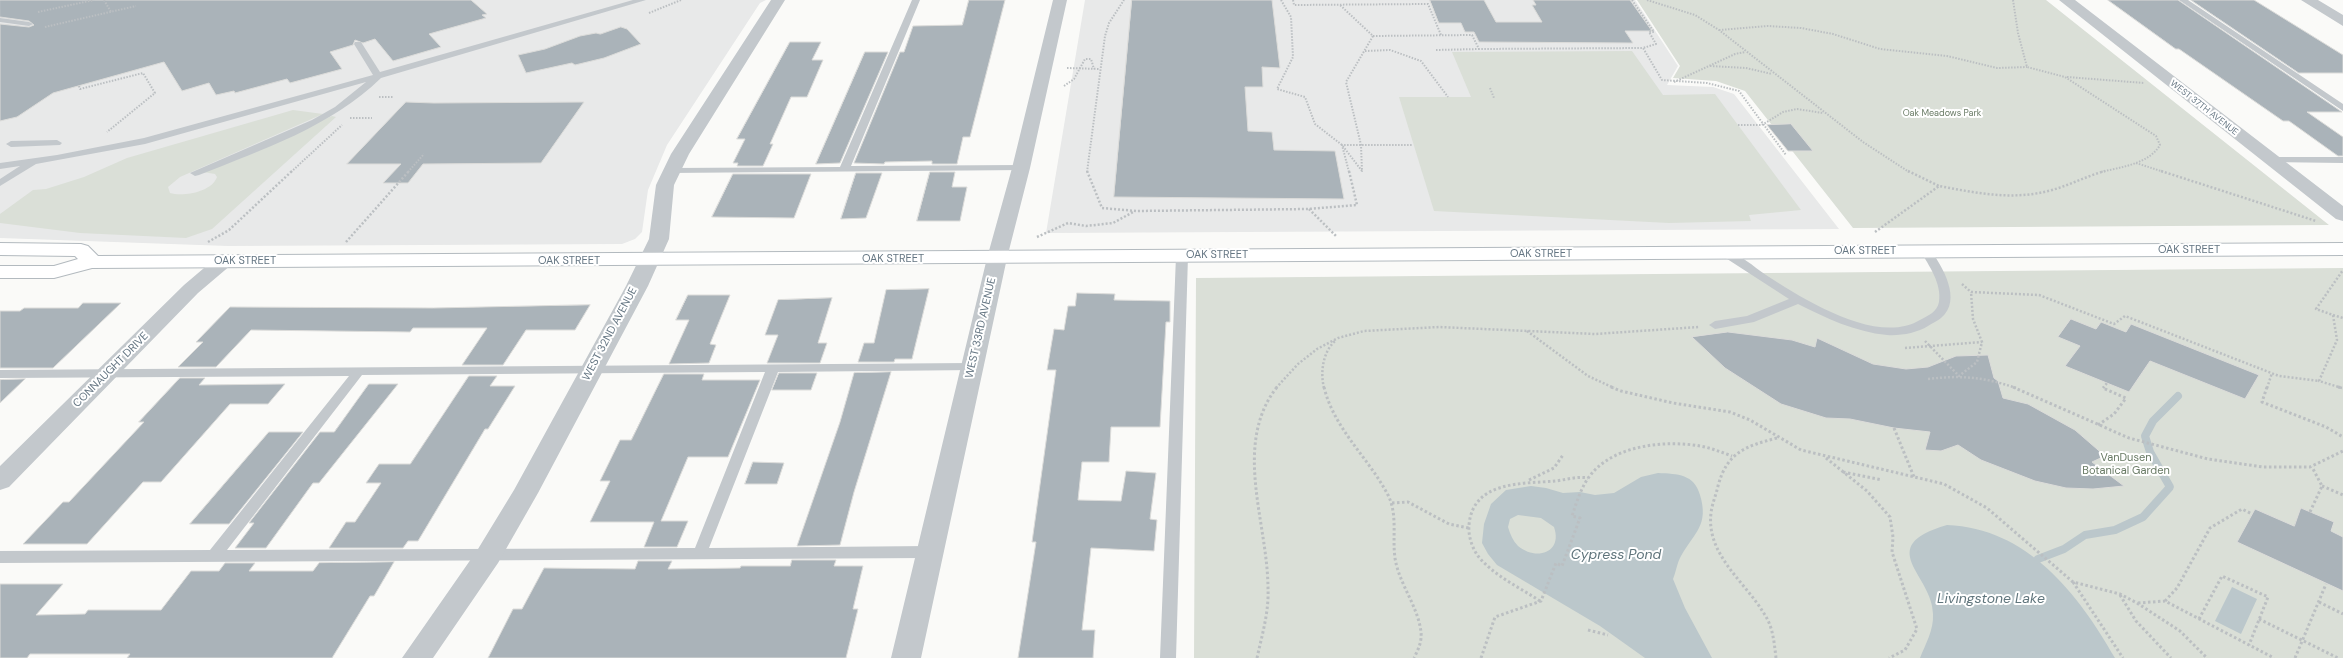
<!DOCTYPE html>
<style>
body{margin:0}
canvas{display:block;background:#fafaf8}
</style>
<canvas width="2343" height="658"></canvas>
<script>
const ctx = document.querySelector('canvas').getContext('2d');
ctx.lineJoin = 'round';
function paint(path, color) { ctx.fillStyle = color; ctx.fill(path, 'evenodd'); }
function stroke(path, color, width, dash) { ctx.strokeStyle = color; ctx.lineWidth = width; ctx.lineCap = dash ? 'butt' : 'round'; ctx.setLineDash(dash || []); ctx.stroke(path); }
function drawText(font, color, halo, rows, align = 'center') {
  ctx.font = font + ' "DM Sans",sans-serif'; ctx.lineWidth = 4; ctx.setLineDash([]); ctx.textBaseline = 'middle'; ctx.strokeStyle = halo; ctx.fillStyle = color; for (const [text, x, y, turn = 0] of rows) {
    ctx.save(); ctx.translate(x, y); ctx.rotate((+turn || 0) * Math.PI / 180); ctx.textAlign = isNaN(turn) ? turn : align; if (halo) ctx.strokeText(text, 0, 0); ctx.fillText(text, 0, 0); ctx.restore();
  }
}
paint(new Path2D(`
 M0 0H766L760 3 667 145 648 190 642 232 635 239 622 244 228 246 0 238Z
 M1085 0H1635L1678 66 1667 85 1713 87 1734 94 1839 229 1046 233Z`), '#e8e9e9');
paint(new Path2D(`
 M1637 0H2046L2329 225 1853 228 1745 91 1716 81 1673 78 1680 66Z
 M1632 51 1663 95 1715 94 1801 210 1749 215 1751 221 1669 223 1434 211 1399 97H1471L1452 52Z
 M293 110 323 114 180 177 168 187 170 193C183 197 212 192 217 177L215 174 203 172 332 116 336 117 212 229 186 238 80 233 0 223V214L33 190 46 189 84 177 127 158Z
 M2343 268V658H1194L1196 278Z`), '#dadfd7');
paint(new Path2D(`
 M1658 473C1678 474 1694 474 1700 495 1709 525 1695 532 1681 556 1677 563 1676 572 1673 579L1685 608 1712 658H1645L1600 626 1497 565 1488 554 1482 543 1484 524 1491 504 1506 490 1531 486 1546 488 1563 493 1580 492 1595 495 1614 493 1641 477ZM1518 515 1541 518 1554 527C1563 553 1536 561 1518 546 1513 541 1510 534 1508 527L1510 519Z
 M1947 525C2027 528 2078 593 2115 658H1920C1925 645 1934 630 1933 614 1933 575 1872 547 1947 525Z
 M2232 587 2257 599 2241 634 2215 621Z`), '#bbc7cb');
stroke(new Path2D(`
 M2038 559 2064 549 2085 535 2115 530 2143 517 2170 487 2150 452 2145 436 2153 421 2178 396`), '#bbc7cb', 8);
const building = new Path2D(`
 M0 0H471L487 14 482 15 486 18 429 34 441 47 393 61 375 39 363 43 355 40 353 45 330 52 342 69 290 83 287 79 235 93 234 91 216 95 209 83 182 91 164 62 53 93 17 117 0 121V24L29 27 34 25 29 21 0 17Z
 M969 0H1005L970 137H963L957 164H932V161L885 162 884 164 854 163 900 52H904L913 26 962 25Z
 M1132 0H1272L1280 68 1262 67 1263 87H1245L1248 131 1272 132 1274 150 1335 151 1344 199 1114 197Z
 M1430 0H1484L1496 22H1542L1532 5H1536L1533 0H1630L1652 31H1625L1633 43 1479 42 1474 32H1465L1461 23H1439Z
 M2108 0H2178L2342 112H2307L2343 137V156H2338L2289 121H2283L2179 49H2176Z
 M2191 0H2254L2343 55V73H2299Z
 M621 27 627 29 641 44 604 58 575 65 572 63 526 73 518 55 545 49 580 36 596 33 600 34Z
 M790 42H821L812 60H823L807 97H791L770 144H773L763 166H737L738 163H733L745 139H737Z
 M865 52H888L840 163 816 164Z
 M406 102 434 103 584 102 541 163 423 164 408 183H383L401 164H347Z
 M1791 124 1813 151H1788L1767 125Z
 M930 172H955L952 187H967L960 221H917Z
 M856 173H882L866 218 841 219Z
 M733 174H811L794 218 712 217Z
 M929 289 912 359H895L894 362H858L864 343H874L886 290Z
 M1077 293 1115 294 1114 300 1170 301V322H1166L1160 427H1111L1109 462H1082L1078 500 1121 501 1126 471 1156 473 1150 519 1157 520 1154 551 1091 548 1082 630H1095L1093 658H1018L1036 542H1032L1056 370H1047L1054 329 1064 330 1068 306H1075Z
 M688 295H730L710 344 716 345 709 363 669 364 689 320H676Z
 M832 298 818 343H827L820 363H767L778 335H765L778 300Z
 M83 303H121L53 368H0V311H20L24 308H78Z
 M590 305 575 330H526L503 365H462L487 328H413L410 332 251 330 216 367H178L203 342H196L230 307 433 308Z
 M2071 319 2096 329 2101 322 2126 332 2131 324 2259 375 2245 399 2150 361 2129 392 2065 366 2080 346 2058 337Z
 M1728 332 1792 340 1815 347 1817 338 1873 364 1906 369 1928 367 1956 356 1988 355 1994 378 1998 381 2003 398 2028 404 2075 430 2105 456 2092 462 2124 486 2093 489 2066 488 2035 481 1981 460 1958 445 1941 451 1925 450 1930 432 1894 428 1850 419 1826 418 1781 404 1725 368 1692 337Z
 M891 372 854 492 840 545 797 546 840 422 854 373Z
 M779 373H817L811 390H772Z
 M664 374H704L702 380H760L728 457H688L661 521H688L677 547H644L654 522H590L610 481H600L620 440H631Z
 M469 376H497L490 386H515L488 429H485L418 541H408L403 548H329L346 522H355L381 483H366L379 464H410Z
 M180 378H205L199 385 285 384 268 404H230L161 482H143L87 544H23L63 502H69L144 422H139Z
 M25 379 0 403V380Z
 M369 384H398L319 483H313L266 548H235L254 523H249L320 432H334Z
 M269 432H303L229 524H190Z
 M753 462 784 463 777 484H745Z
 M2301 508 2334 522 2331 531 2343 537V591L2237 542 2255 509 2294 526Z
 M792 560H836L834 566H863L853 609H858L846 658H488L513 609H522L544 568 635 569 638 561H672L668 569 740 568 741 566H790Z
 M394 562 374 596H370L332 658H127L130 654H30L27 658H0V584H63L36 615 85 614 88 610H161L191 571H219L225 563H255L249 571H313L319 563Z`);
paint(building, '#aab3b9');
stroke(building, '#dcdcda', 1);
const secondary = new Path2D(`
 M0 243 81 244 88 246 98 256 2343 243V255L92 268 54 278H0V266H54L78 259 75 256 0 255Z`);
stroke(secondary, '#b3babf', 2);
stroke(new Path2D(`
 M104 0 111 12
 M1281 0 1291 17 1293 57 1277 89 1305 97 1315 124 1342 145 1362 171 1361 145 1346 82 1373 36 1340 5
 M1293 0 1294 5 1428 4 1441 35
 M1632 0 1654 32H1649L1656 44 1643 48
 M1647 0 1695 15 1719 30 1863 142 1909 172
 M2013 0 2018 33 2027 67 2065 77 2156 136 2160 145C2149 164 2121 167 2101 172
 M38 12 94 0
 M649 13 681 0
 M45 27 136 6
 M1719 30 1768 26 1801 28 1833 34 1880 49 1947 56 1997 68 2027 67
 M1373 36 1472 35 1479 49 1643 48 1662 80 1707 83 1739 91 1786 155
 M1436 50 1479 49
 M1365 51 1390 50 1421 61 1448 97
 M1710 66 1746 68 1772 74
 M1067 68 1100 69
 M2067 77 2144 83
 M1674 82 1735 54 1745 52
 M79 86 80 89 143 73 155 93 107 132
 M1064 86 1074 79 1085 59H1091L1094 69
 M1490 88 1494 98
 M379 97H394
 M350 118H372
 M1738 125H1762L1783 112 1797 109 1823 113
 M2136 163 2164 172
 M291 172 342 125
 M408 172 424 154
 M1087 172 1105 36 1109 23 1124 0
 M1349 172 1342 145H1413`), '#bbbfc2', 2, [1.5, 1.5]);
stroke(new Path2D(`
 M1087 171 1102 208 1136 211 1308 209 1357 205 1349 171
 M1908 171 1939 186
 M2161 171 2316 221
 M1309 209 1336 236
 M1875 232 1939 186C1977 193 2013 201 2052 190 2070 185 2087 176 2105 171
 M1037 237 1068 223 1086 226 1113 223 1135 211
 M208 242 229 230 292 171
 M346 242 409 171
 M1962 284 1971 292 2039 295 2114 324 2125 316 2279 376 2319 381
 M2333 315 2343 318
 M1527 331 1588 376 1614 388
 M1925 341 1959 376 1977 362 1982 342 1973 319 1971 292
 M1905 348 1982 342
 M1928 379C1961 375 1984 377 2016 388
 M1276 388 1298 364 1317 349 1338 338 1364 331 1439 327 1595 334 1699 327
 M1324 388C1320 372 1323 352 1335 341
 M2103 388 2107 383
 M2267 388 2272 373
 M2342 388 2319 381 2337 340 2333 315 2316 309 2343 270`), '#bbbfc2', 2.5, [2, 2]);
stroke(new Path2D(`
 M1324 387C1334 429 1368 457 1388 495 1398 515 1392 537 1395 558 1399 584 1418 606 1421 632 1422 642 1418 650 1414 658
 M1611 387 1621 391 1673 403 1730 412 1750 420 1801 450 1944 484 1987 508 2073 582 2120 594 2137 603 2180 631 2207 658
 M2013 387 2129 438 2208 459 2263 467H2310L2343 451
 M2267 387 2262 402 2326 427 2343 437
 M2338 387 2343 388
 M2098 425 2114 414 2126 398 2103 388 2104 387
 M1894 428 1914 477
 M1826 458 1867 491 1890 517 1893 537 1892 552 1917 629 1905 650 1889 658
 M1843 472 1882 480
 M1529 480 1554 468 1563 455
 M2322 486 2343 495
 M1392 503 1408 502 1449 524 1469 528
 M2310 512 2322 486 2312 467
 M2073 582 2123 658
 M2120 595 2136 621 2171 658
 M1540 601C1519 587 1494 576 1478 556 1472 548 1468 535 1469 525 1473 480 1523 484 1555 481 1566 480 1576 476 1588 478
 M2165 601 2177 588 2210 528 2242 509 2252 514
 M2319 602 2343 614
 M2138 603 2165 601 2274 658
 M2199 619 2222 576 2268 597 2249 645
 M2259 619 2338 658
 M1588 630 1608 635
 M1257 658C1262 635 1269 612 1268 589 1268 523 1232 445 1277 387
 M1481 658 1495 617 1541 601 1556 563 1562 566 1580 518 1572 516C1577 501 1582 484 1593 472 1617 445 1666 440 1700 446 1711 448 1721 452 1732 456
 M1776 658C1774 641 1773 626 1763 612 1744 581 1706 554 1711 513 1712 504 1716 495 1718 486 1727 452 1746 446 1777 438
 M2295 658 2326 584`), '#bbbfc2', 3, [2.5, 2.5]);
paint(new Path2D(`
 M633 0H646L381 78C330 127 264 149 199 175L195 176 190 173 312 120 335 107 366 82 145 144 36 164 0 186V179L20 166 0 169V163L57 155 144 138 373 75 354 44 355 42H361L380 72Z
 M912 0H920L851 166 1021 165 1026 168 1025 170 667 173V169L671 168 840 167Z
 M2179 0H2188L2343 104V111Z
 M0 18 29 22 33 24 29 26 0 22Z
 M57 140 62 143 60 145 11 147 6 144 11 141Z
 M2272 157H2343V163L2268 162V158Z
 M1926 248 1930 249C1942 266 1963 300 1941 318 1938 321 1932 323 1928 326 1917 333 1900 336 1887 335 1855 332 1826 318 1798 304L1754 322 1715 329 1709 325 1715 321 1747 316 1789 299 1721 255 1719 253 1725 250C1739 253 1754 267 1766 275 1803 299 1877 346 1920 320 1929 315 1937 312 1939 302 1942 284 1929 265 1920 251Z
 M1182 253 1188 256 1176 658H1160L1176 256Z
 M972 363 978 367 976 370 778 372 709 548 930 546 935 548 937 552 935 556 930 558 0 563V551L210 550 349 376 0 378V370ZM765 372 695 548 227 550 362 375Z`), '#c3c8cc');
paint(new Path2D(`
 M771 0H785L689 154 674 185 669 239 648 286 538 493 498 563 433 658H402L478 549 514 490 626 286 649 239 656 185 671 154Z
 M2059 0H2075L2343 206V221L2336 219Z
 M2301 0H2318L2343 15V26Z
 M224 255 231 257 234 261 231 265 198 293 9 487 0 490V466L184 285 217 257Z`), '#c3c8cc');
paint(new Path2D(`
 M1053 0H1067L1030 168 1007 258 921 658H891L987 258 1012 168Z`), '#c3c8cc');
paint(secondary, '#fff');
drawText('9px', '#657683', '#fff', [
 ["WEST 37TH AVENUE",2204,108,38]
]);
drawText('9px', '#687a64', '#fff', [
 ["Oak Meadows Park",1942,114]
]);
drawText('11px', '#657683', '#fff', [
 ["OAK STREET",2189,250],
 ["OAK STREET",1865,251],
 ["OAK STREET",1541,254],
 ["OAK STREET",1217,255],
 ["OAK STREET",893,259],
 ["OAK STREET",245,261],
 ["OAK STREET",569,261],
 ["WEST 33RD AVENUE",981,328,-77],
 ["WEST 32ND AVENUE",610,334,-62],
 ["CONNAUGHT DRIVE",111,370,-45]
]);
drawText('11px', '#687a64', '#fff', [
 ["VanDusen",2126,458],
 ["Botanical Garden",2126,471]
]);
drawText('italic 14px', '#60757c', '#fff', [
 ["Cypress Pond",1616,555],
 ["Livingstone Lake",1991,599]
]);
</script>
